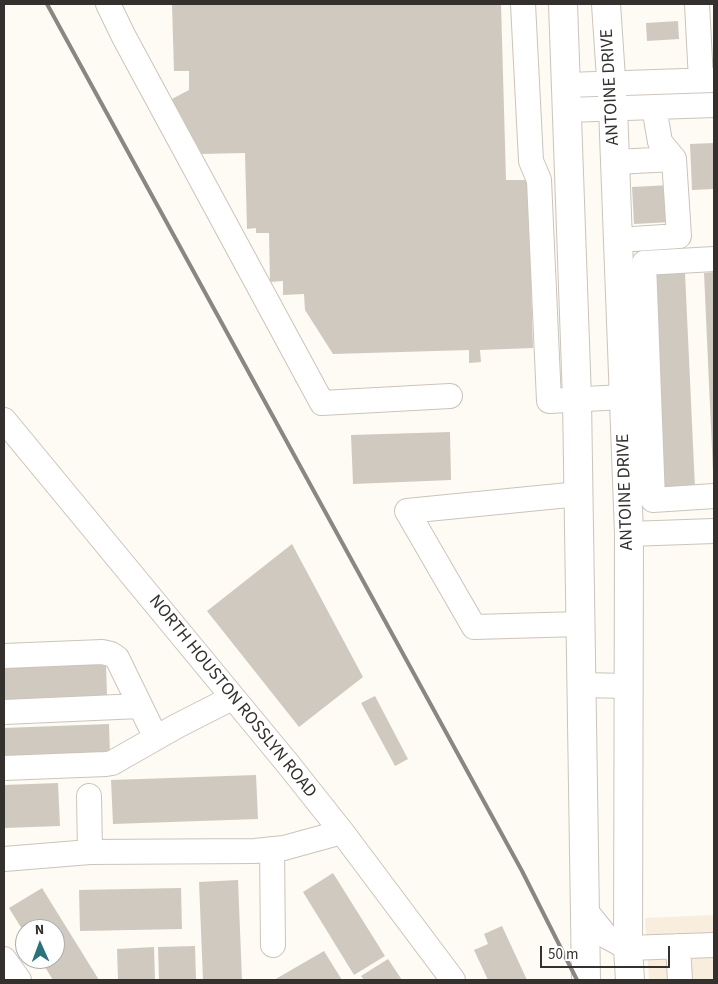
<!DOCTYPE html>
<style>
body{margin:0}
#map{position:relative;width:718px;height:984px;overflow:hidden;background:#fefaf4;font-family:"Source Sans 3",sans-serif}
canvas{display:block}
.frame{position:absolute;inset:0;border:5px solid #33302d;pointer-events:none}
.north{position:absolute;left:15px;top:919px;width:50px;height:50px;box-sizing:border-box;background:#fff;border:1px solid #adacab;border-radius:50%;rotate:358deg;font-size:14px;font-weight:700;line-height:20px;text-align:center;color:#33302d}
.north::after{content:'';display:block;margin:auto;width:18px;height:22px;background:#2a737d;clip-path:polygon(50% 0,100% 100%,50% 72%,0 100%)}
.scale{position:absolute;left:540px;top:946px;width:130px;height:22px;box-sizing:border-box;border:2px solid #33302d;border-top:0;padding-left:6px;font-size:15px;line-height:18px;white-space:nowrap;color:#33302d;-webkit-text-stroke:4px #fff;paint-order:stroke}
</style>
<div id="map">
<canvas width="718" height="984"></canvas>
<div class="frame"></div>
<div class="north">N</div>
<div class="scale">50 m</div>
</div>
<script>
const ctx = document.querySelector('canvas').getContext('2d');
ctx.lineJoin = 'round';
function paint(path, color) { ctx.fillStyle = color; ctx.fill(path, 'evenodd'); }
function stroke(path, color, width, dash) { ctx.strokeStyle = color; ctx.lineWidth = width; ctx.lineCap = dash ? 'butt' : 'round'; ctx.setLineDash(dash || []); ctx.stroke(path); }
function drawText(font, color, halo, rows, align = 'center') {
  ctx.font = font + ' "Source Sans 3",sans-serif'; ctx.lineWidth = 4; ctx.setLineDash([]); ctx.textBaseline = 'middle'; ctx.strokeStyle = halo; ctx.fillStyle = color; for (const [text, x, y, turn = 0] of rows) {
    ctx.save(); ctx.translate(x, y); ctx.rotate((+turn || 0) * Math.PI / 180); ctx.textAlign = isNaN(turn) ? turn : align; if (halo) ctx.strokeText(text, 0, 0); ctx.fillText(text, 0, 0); ctx.restore();
  }
}
paint(new Path2D(`
 M714 915V980H649L645 918Z`), '#f9eddd');
paint(new Path2D(`
 M172 4H501L506 180H528L533 348 480 350 481 362 469 363V350L333 354 305 310 304 294 283 295V281L270 282 269 233H256V228L247 229 245 153 202 154 170 100 189 90V71H174Z
 M678 21 679 39 647 41 646 23Z
 M714 143V189L692 190 690 144Z
 M671 185 672 222 634 224 632 187Z
 M714 272V472H713L704 273Z
 M685 273 695 488 662 489 652 274Z
 M450 432 451 480 353 484 351 435Z
 M292 544 363 677 299 727 207 611Z
 M106 664 107 696 4 701V668Z
 M375 696 408 759 395 766 361 703Z
 M109 724 110 756 4 760V728Z
 M256 775 258 819 113 824 111 780Z
 M58 783 60 826 4 828V785Z
 M333 873 385 956 354 975 303 892Z
 M238 880 242 980H203L199 882Z
 M42 888 99 980H53L40 959H55V929H25V934L9 908Z
 M181 888 182 929 80 931 79 890Z
 M502 926 527 980H488L474 950 488 944 484 934Z
 M195 946 196 980H159L158 947Z
 M154 947 155 980H118L117 949Z
 M324 951 342 980H274Z
 M388 959 402 980H364L361 976Z`), '#d0c9c0');
const minor = new Path2D(`
 M108 4 124 37 322 403 450 396
 M523 4 531 161 539 180 549 401 623 397
 M697 4 701 80
 M567 85 714 80
 M567 110 714 105
 M616 162 674 159
 M618 240 679 236 674 159 660 142 654 107
 M714 259 644 263 653 500 714 496
 M4 420 288 764 342 832 453 980
 M579 494 407 511 474 627 581 624
 M629 534 714 531
 M4 656 102 652 111 654 117 658 156 738
 M582 685 628 686
 M4 712 140 706
 M4 768 106 764 112 763 177 726 232 698
 M89 796 90 852
 M272 849 273 945
 M4 859 90 852 255 851 284 848 342 832
 M585 910 606 936 628 948 714 945
 M678 946 680 980
 M4 959 19 980`);
const major = new Path2D(`
 M563 4 577 399 586 980
 M606 4 613 108 629 534 628 948 630 980`);
stroke(minor, '#cbc4bb', 26);
stroke(major, '#cbc4bb', 30);
stroke(minor, '#fff', 24);
stroke(major, '#fff', 28);
stroke(new Path2D(`
 M47 4 522 871 577 980`), '#8a8682', 4);
drawText('18px', '#33302d', '#fff', [
 ["ANTOINE DRIVE",611,87,-93],
 ["ANTOINE DRIVE",626,492,-92],
 ["NORTH HOUSTON ROSSLYN ROAD",232,697,51]
]);
</script>
